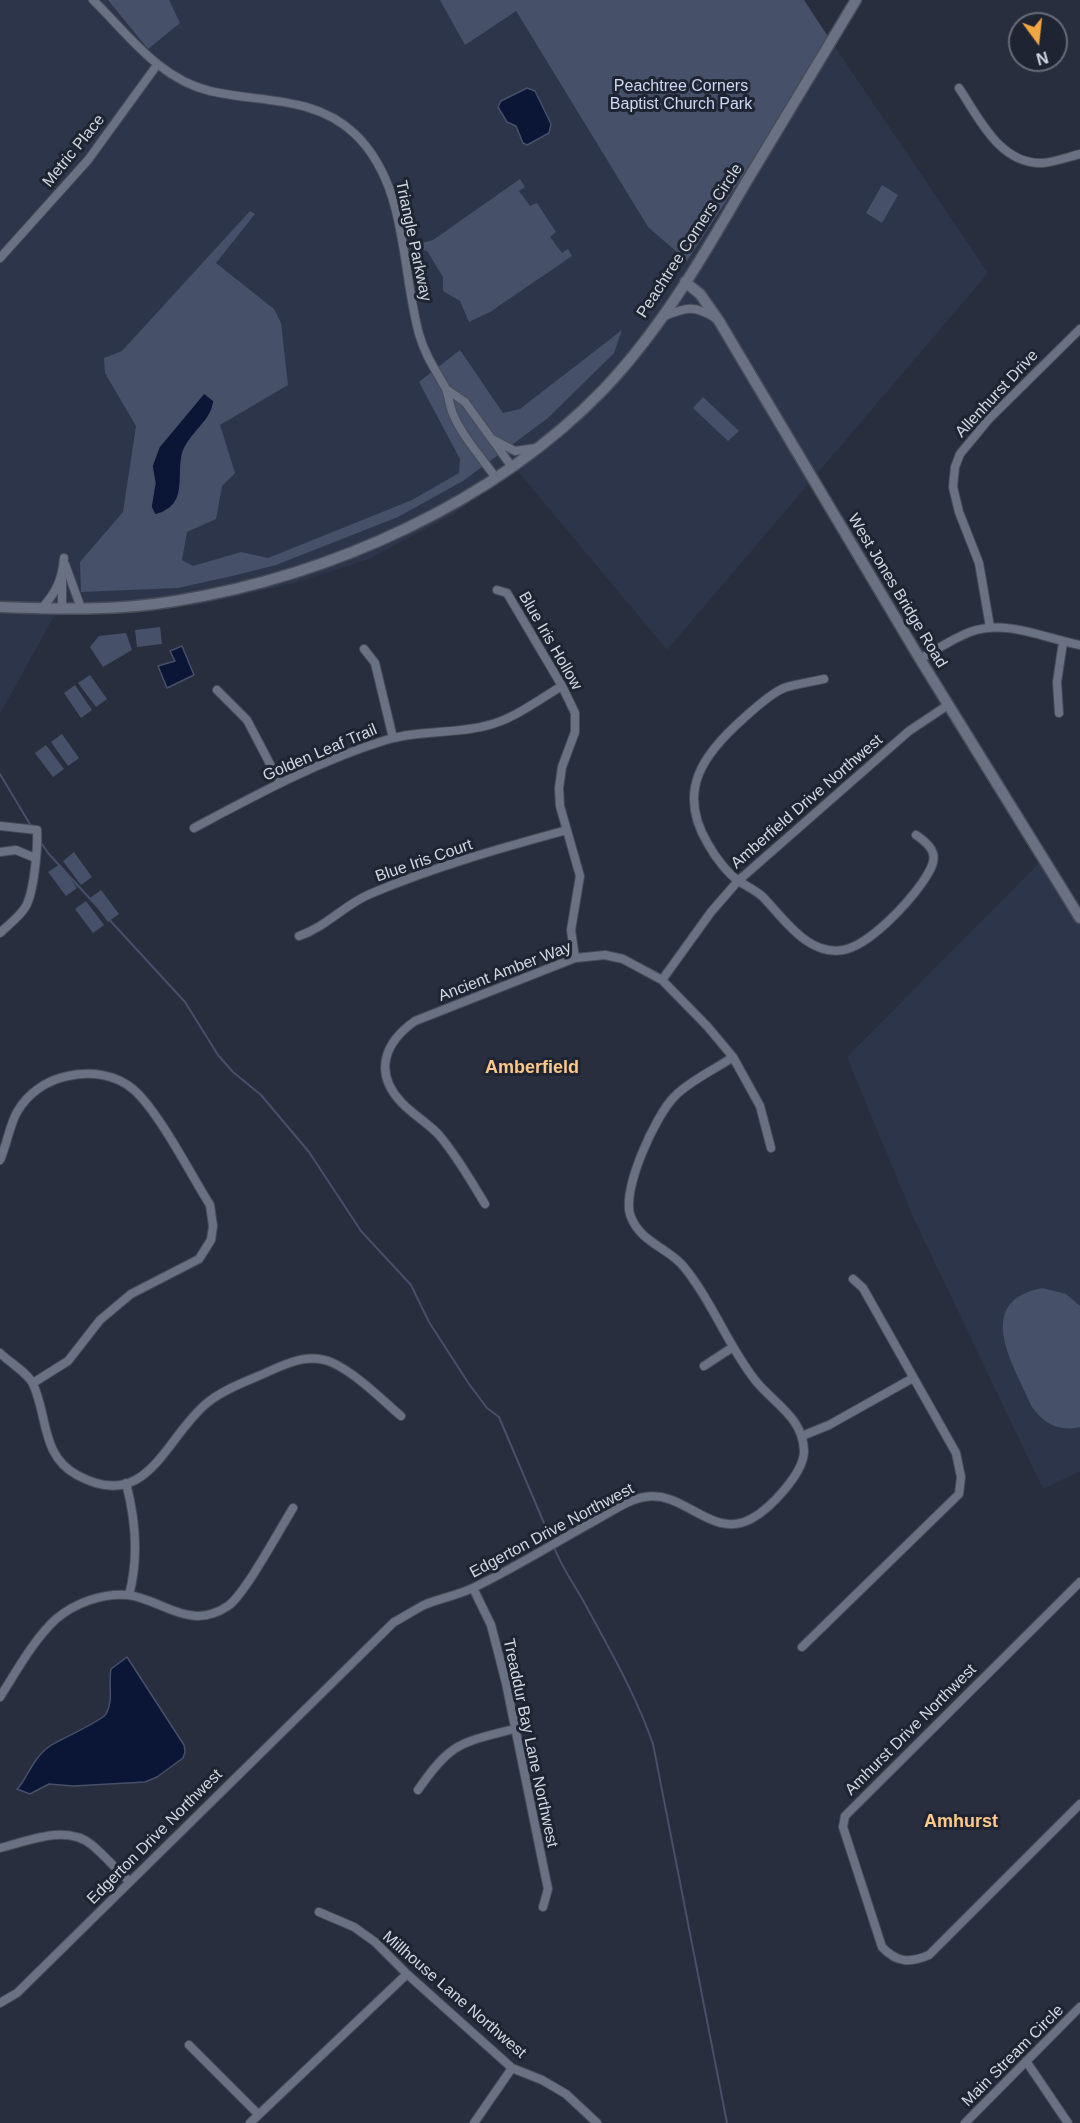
<!DOCTYPE html>
<style>
body{margin:0}
#map{position:relative;width:1080px;height:2123px;overflow:hidden;background:#282e3d;font-family:Arial,sans-serif}
canvas{display:block}
.north{position:absolute;left:1008px;top:12px;width:60px;height:60px;box-sizing:border-box;background:#1e2432;border:2px solid #666c78;border-radius:50%;rotate:165deg;font-size:16px;font-weight:700;line-height:24px;text-align:center;color:#d3d7e0}
.north::after{content:'';display:block;margin:auto;width:21px;height:27px;background:#f1a640;clip-path:polygon(50% 0,100% 100%,50% 72%,0 100%)}
</style>
<div id="map">
<canvas width="1080" height="2123"></canvas>
<div class="north">N</div>
</div>
<script>
const ctx = document.querySelector('canvas').getContext('2d');
ctx.lineJoin = 'round';
function paint(path, color) { ctx.fillStyle = color; ctx.fill(path, 'evenodd'); }
function stroke(path, color, width, dash) { ctx.strokeStyle = color; ctx.lineWidth = width; ctx.lineCap = dash ? 'butt' : 'round'; ctx.setLineDash(dash || []); ctx.stroke(path); }
function drawText(font, color, halo, rows, align = 'center') {
  ctx.font = font + ' Arial,sans-serif'; ctx.lineWidth = 6; ctx.setLineDash([]); ctx.textBaseline = 'middle'; ctx.strokeStyle = halo; ctx.fillStyle = color; for (const [text, x, y, turn = 0] of rows) {
    ctx.save(); ctx.translate(x, y); ctx.rotate((+turn || 0) * Math.PI / 180); ctx.textAlign = isNaN(turn) ? turn : align; if (halo) ctx.strokeText(text, 0, 0); ctx.fillText(text, 0, 0); ctx.restore();
  }
}
paint(new Path2D(`
 M0 0H509L648 227 687 261 831 41 988 273 667 650 516 469 454 514 369 559 295 583 199 605 54 616 0 714Z
 M1043 859 1080 918V1471L1043 1489 913 1217 847 1057Z`), '#2d354a');
paint(new Path2D(`
 M108 0H169L180 23 148 49Z
 M440 0H804L831 41 687 261 648 227 516 11 465 45Z
 M520 179 525 187 519 191 530 206 537 203 556 232 550 237 562 253 568 249 572 256 490 312 469 322 460 301 443 291V277L427 251 414 248 415 245 433 240Z
 M882 185 898 195 882 223 866 213Z
 M250 211 255 214 216 263 274 309 281 323 288 385 220 425 235 473 222 486 216 519 187 532 182 560 193 566 241 552 268 558 412 500 459 473 460 459 419 382 460 350 503 413 520 409 622 330 614 353 548 418 463 481 398 517 276 565 232 576 178 588 81 592 80 562 123 512 136 426 105 373 104 358 122 351Z
 M703 397 739 431 728 441 693 408Z
 M160 627 162 644 137 647 135 630Z
 M126 633 132 650 103 667 90 647 99 636Z
 M90 675 107 699 96 707 78 683Z
 M75 685 92 710 81 718 64 693Z
 M62 734 79 758 68 766 51 742Z
 M46 745 64 769 53 777 35 753Z
 M74 852 92 877 81 885 63 861Z
 M60 864 77 888 66 896 48 872Z
 M101 890 119 914 108 922 90 898Z
 M86 901 104 925 93 933 75 909Z
 M1042 1288 1066 1294 1080 1306V1427C1059 1432 1044 1424 1032 1407 1015 1367 971 1302 1042 1288Z`), '#465068');
const water = new Path2D(`
 M527 88 535 91 551 124 549 133 527 145 523 143 516 126 507 122 498 107 501 101Z
 M204 393 214 401C211 423 190 432 183 452 176 474 191 506 155 515L151 507 155 483 152 466 159 447Z
 M182 646 194 675 167 688 158 666 175 661 170 651Z
 M127 1657 184 1745 185 1752 183 1758 157 1777 145 1782 73 1786 49 1784 30 1794 17 1789C25 1783 32 1758 50 1746 59 1740 102 1721 106 1714 114 1701 108 1684 111 1669Z`);
paint(water, '#0b1536');
stroke(water, '#474f69', 1.5);
stroke(new Path2D(`
 M0 774 31 826
 M40 841 48 853 185 1002 218 1055 233 1072 261 1095 309 1152 361 1231 411 1285 429 1322 469 1384 487 1408 499 1417 552 1542
 M554 1547C562 1568 574 1584 585 1604 610 1650 636 1695 653 1744L727 2123`), '#474f69', 2);
const street = new Path2D(`
 M93 0C128 34 159 79 210 91 260 103 314 95 355 134 408 185 401 269 419 334 425 355 435 369 445 387 449 395 449 405 453 414 462 436 482 458 496 478
 M959 88C979 118 1000 165 1043 163 1055 162 1068 157 1080 154
 M0 258 88 160 157 65
 M662 317C685 308 693 304 715 318
 M446 389 465 402 512 467
 M494 440 515 451 536 448
 M65 564 81 608
 M62 579V608
 M497 590 507 593 562 686 575 713V732L562 767 559 788 560 806 580 876 571 930 575 958
 M41 609C56 593 62 580 64 558
 M990 627 979 563 959 512 953 487 955 467 960 454 989 419 1080 329
 M364 649 375 663 393 738
 M920 659C936 650 952 639 970 632 1007 619 1043 638 1080 645
 M824 679C811 682 796 684 784 688 770 694 755 708 744 718 703 754 676 791 708 844 715 857 728 874 740 882 748 887 757 891 763 897 784 919 808 956 843 950 870 945 907 904 922 883 937 861 940 851 916 835
 M217 690 247 720 280 783
 M1059 713 1057 682 1063 642
 M0 826 37 830C38 846 34 897 24 909 18 918 8 925 0 933
 M194 828C256 795 318 761 386 740 418 730 453 734 485 726 513 720 538 700 562 686
 M0 852 16 850 35 858
 M299 936C326 927 344 905 370 894 433 867 501 848 567 830
 M662 980 711 912 738 881 909 731 948 705
 M0 1160C7 1144 9 1127 17 1112 28 1093 47 1080 68 1076 90 1071 116 1074 134 1090 159 1112 191 1175 210 1205L213 1226 211 1240 199 1259 131 1294 100 1320 68 1361 33 1383
 M485 1204C471 1181 457 1156 439 1135 428 1123 412 1114 401 1102 373 1072 385 1042 415 1021L575 958 605 955 623 959 662 980 707 1026 733 1057 760 1106 771 1148
 M0 1353C9 1362 28 1373 33 1384 48 1416 41 1456 77 1475 148 1514 165 1437 207 1403 225 1388 251 1380 272 1370 292 1361 312 1353 333 1363 358 1375 380 1398 401 1416
 M704 1366 733 1347
 M802 1436 829 1425 913 1378
 M126 1483C136 1521 139 1558 129 1595
 M1080 1582 845 1816 843 1827 882 1947C897 1963 910 1963 929 1955L1080 1804
 M473 1588 491 1625 506 1683 548 1889 543 1907
 M802 1647 959 1494 961 1477 956 1453 863 1288 853 1279
 M0 1697C16 1672 34 1639 56 1619 75 1603 102 1593 128 1595 162 1599 189 1632 228 1606 245 1594 280 1529 293 1508
 M418 1790C451 1742 460 1743 514 1729
 M0 1848C29 1841 66 1824 92 1845 105 1856 117 1870 129 1881
 M319 1912 354 1927 375 1942 407 1974 512 2068 542 2080 566 2094 597 2123
 M0 2003 17 1993 394 1622C404 1617 414 1610 424 1605 441 1598 459 1595 475 1587 516 1567 556 1542 596 1520 611 1512 629 1499 645 1497 685 1490 711 1540 751 1519 770 1509 804 1473 804 1451 803 1417 774 1404 755 1380 728 1346 712 1301 684 1267 669 1248 641 1243 631 1217 620 1192 656 1114 675 1096 691 1080 714 1070 733 1057
 M189 2045 258 2114
 M1026 2061 1068 2123
 M250 2123 407 1974
 M474 2123 512 2068
 M965 2123 1080 2007`);
const secondary = new Path2D(`
 M685 282 700 294 719 321 920 659 1080 918
 M0 607C57 609 118 611 175 601 330 576 494 503 604 389 661 329 704 255 745 184 782 123 819 61 856 0`);
stroke(street, '#474c58', 10);
stroke(secondary, '#474c58', 13);
stroke(street, '#6a7182', 8);
stroke(secondary, '#6a7182', 10);
drawText('16px', '#ced9f3', '#1e2432', [
 ["Peachtree Corners",681,87],
 ["Baptist Church Park",681,105]
]);
drawText('16px', '#d3d7e0', '#1e2432', [
 ["Metric Place",74,151,-51],
 ["Triangle Parkway",413,241,78],
 ["Peachtree Corners Circle",690,241,-57],
 ["Allenhurst Drive",997,394,-47],
 ["West Jones Bridge Road",897,591,59],
 ["Blue Iris Hollow",550,641,60],
 ["Golden Leaf Trail",320,753,-23],
 ["Amberfield Drive Northwest",807,802,-41],
 ["Blue Iris Court",424,861,-19],
 ["Ancient Amber Way",505,972,-21],
 ["Edgerton Drive Northwest",552,1531,-28],
 ["Amhurst Drive Northwest",911,1730,-45],
 ["Treaddur Bay Lane Northwest",530,1743,78],
 ["Edgerton Drive Northwest",155,1837,-45],
 ["Millhouse Lane Northwest",454,1995,41],
 ["Main Stream Circle",1013,2056,-45]
]);
drawText('bold 18px', '#fec88a', '#1e2432', [
 ["Amberfield",532,1068],
 ["Amhurst",961,1822]
]);
</script>
